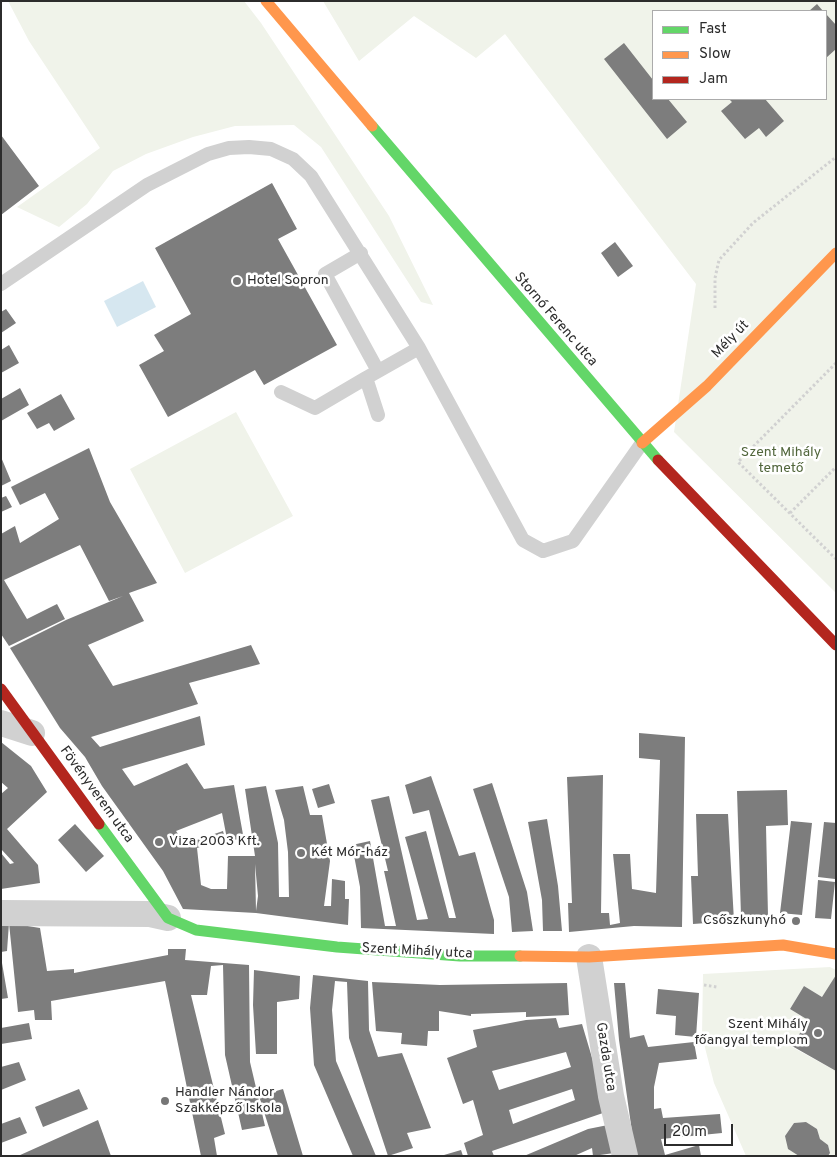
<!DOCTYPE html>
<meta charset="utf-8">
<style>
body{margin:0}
#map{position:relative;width:837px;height:1157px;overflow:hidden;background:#fff;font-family:Overpass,sans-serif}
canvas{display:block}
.frame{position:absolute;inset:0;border:2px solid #2c2c2c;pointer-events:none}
.legend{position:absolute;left:652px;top:10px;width:175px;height:90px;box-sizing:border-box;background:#fff;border:1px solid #ababab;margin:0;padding:6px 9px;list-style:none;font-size:15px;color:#2c2c2c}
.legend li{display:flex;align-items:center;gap:10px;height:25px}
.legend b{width:25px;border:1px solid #ababab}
.scale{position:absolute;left:664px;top:1124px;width:69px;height:22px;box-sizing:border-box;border:2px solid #2c2c2c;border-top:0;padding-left:6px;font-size:15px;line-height:18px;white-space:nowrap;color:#2c2c2c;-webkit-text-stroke:4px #fff;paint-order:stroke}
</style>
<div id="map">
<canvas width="837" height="1157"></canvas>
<div class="frame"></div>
<ul class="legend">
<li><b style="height:6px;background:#63d668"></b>Fast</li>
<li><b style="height:6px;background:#ff974d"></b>Slow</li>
<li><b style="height:6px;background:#b3261e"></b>Jam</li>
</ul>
<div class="scale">20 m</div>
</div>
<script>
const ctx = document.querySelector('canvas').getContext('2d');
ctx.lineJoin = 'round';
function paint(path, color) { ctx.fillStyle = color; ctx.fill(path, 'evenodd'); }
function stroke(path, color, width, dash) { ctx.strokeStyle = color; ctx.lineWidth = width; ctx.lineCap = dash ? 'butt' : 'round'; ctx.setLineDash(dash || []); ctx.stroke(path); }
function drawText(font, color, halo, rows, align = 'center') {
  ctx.font = font + ' Overpass,sans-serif'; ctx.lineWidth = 5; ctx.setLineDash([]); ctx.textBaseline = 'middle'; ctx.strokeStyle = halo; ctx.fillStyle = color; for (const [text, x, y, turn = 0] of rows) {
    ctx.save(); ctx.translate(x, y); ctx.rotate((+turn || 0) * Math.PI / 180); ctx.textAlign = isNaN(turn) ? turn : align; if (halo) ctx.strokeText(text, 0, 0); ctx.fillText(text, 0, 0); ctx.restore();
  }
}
paint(new Path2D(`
 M8 1H244L261 23 389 216 433 305 421 302 321 147 294 125 235 126 193 137 146 154 113 171 87 204 59 227 17 207 100 148 29 41Z
 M323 1H836V593L674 432 696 284 505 34 476 58 414 16 359 61ZM653 11H826V99H653Z
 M236 412 293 516 185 573 130 469Z
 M830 967 836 970V976L822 997 804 986 790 1009 808 1020 792 1047 836 1071V1156H828L830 1153 828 1145 820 1139 817 1129 806 1122 794 1123 785 1136 799 1156H746L714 1083 702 1036 703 974Z`), '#f0f3ea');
paint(new Path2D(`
 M143 281 156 307 117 327 104 301Z`), '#d6e7f0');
paint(new Path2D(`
 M817 4 823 11H809Z
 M826 14 836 25V49L826 58Z
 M624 43 653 80V99H668L687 122 667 139 604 59Z
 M729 99H765L784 121 766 137 759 128 745 139 721 111 732 102Z
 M1 135 39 186 1 215Z
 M272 183 297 229 278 239 337 345 264 385 255 370 168 417 139 365 164 351 154 335 191 314 155 248Z
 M615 242 633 266 618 277 601 253Z
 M6 309 16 323 1 333V312Z
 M9 345 19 363 1 373V350Z
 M20 388 29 405 1 421V399Z
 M61 394 75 419 54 431 49 423 37 429 27 413Z
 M89 448 110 502 157 583 129 593 144 621 88 645 113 686 251 645 260 664 189 683 198 704 91 737 100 747 200 716 205 745 122 769 134 786 187 763 204 789 234 785 244 840 227 839 222 813 176 831 185 844 223 831 225 839 197 848 201 885 211 889H227L228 856H255L245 789 266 786 278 843 279 897H289L288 852 284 820 275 790 303 786 310 815H322L330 861 324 906H331L332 879 345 881V899H349L348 925 256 913 183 909 163 871 102 786 85 757 60 728 10 648 66 620 123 596 109 601 80 545 4 580 27 619 57 604 65 619 9 646 1 634V534L15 526 20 543 59 519 45 493 20 505 11 487ZM255 864 258 896 256 911Z
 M1 457 11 481 1 486Z
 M6 496 12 507 1 512V498Z
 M639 733 685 737 682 927 634 926 569 932 568 903H572L567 777 603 775 601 913H609L610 925 620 923 613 854H630L632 889 656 893 660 760 639 758Z
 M1 742 31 766 47 792 7 829 38 865 40 883 1 889V853L10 864 14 863 1 849V794L8 788 1 782Z
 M431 776 459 856 475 852 494 920V934L361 928 360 887 352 845 370 841 385 926H396L384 871H388L371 800 389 796 417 920 428 919 405 837 426 831 449 918H456L429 810 413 814 405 785Z
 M492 783 527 892 533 931 512 932 509 897 473 789Z
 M329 784 335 803 318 808 312 789Z
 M787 790 788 825 766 826 768 916H741L737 791Z
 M696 814H728L734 921 693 924 691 876H698Z
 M547 819 558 886 562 931H543L542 900 528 822Z
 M791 821 812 823 802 915 780 913Z
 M824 822 836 823 835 879 818 877Z
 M75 824 104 856 86 872 58 840Z
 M818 880 835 882 831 919 815 918Z
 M9 923 40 928 47 971 74 969V973L168 955V949H186L185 960 249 965 250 1062 265 1126 242 1130 225 1055 223 965 211 966 207 995H191L225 1134 214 1138 217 1156H201L165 981 51 1001 52 1020H35L34 1010 18 1012 9 923 7 951 1 952V924Z
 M1 963H2L8 998 1 999Z
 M254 970 300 976 299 999 277 1002V1054H256L253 1005Z
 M313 975 368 981 369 1030 378 1057 402 1053 431 1128 407 1133 413 1148 388 1156 349 1038 347 982 335 981 332 1010 336 1061 376 1156H353L314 1065 310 1008Z
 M836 975V1071L792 1046 808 1020 790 1009 804 986 822 997Z
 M372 982 440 985 567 983 569 1015 526 1017V1012L471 1014V1016L439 1011V1031H428L427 1046 401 1044 402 1033 376 1031Z
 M614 983H625L630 1038 644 1035 648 1047 694 1042 697 1059 659 1063 654 1087V1109L661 1108 663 1118 720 1114 722 1133 661 1139 665 1155 699 1145 701 1156H637L634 1146 619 1040Z
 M658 989 699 993 696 1037 675 1035 676 1016 656 1014Z
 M556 1018 559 1028 582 1024 593 1061 603 1113 492 1151 494 1156H468L464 1143 483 1135 473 1100 463 1104 447 1058 477 1047 473 1030 526 1020ZM566 1052 571 1067 499 1090 492 1071ZM572 1089 575 1100 513 1124 509 1110Z
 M29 1023 32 1039 1 1044V1028Z
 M19 1062 26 1080 1 1090V1067Z
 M79 1089 88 1109 43 1127 35 1107Z
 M283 1089 303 1156H278L259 1096Z
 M20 1117 27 1133 1 1143V1124Z
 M98 1120 111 1156H18Z
 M806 1122 817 1129 820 1139 828 1145 830 1153 828 1156H799L788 1149 785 1136 794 1123Z
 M608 1125 614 1153 593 1156 592 1148 574 1156H524L588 1129Z
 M461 1150 463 1156H444V1155Z`), '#7d7d7d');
stroke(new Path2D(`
 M715 308V278L719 260 753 223 836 157
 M836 363 738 462 836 559
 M790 513 836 467
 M704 985 717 987`), '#d1d1d1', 3, [2.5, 2.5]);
stroke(new Path2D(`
 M361 253 325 274 378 371
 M1 284 147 185 208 154 229 148 249 147 271 149 293 159 311 176 419 348 523 540 543 551 573 541 642 443
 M281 392 315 408 366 378
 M378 415 366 378 419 348`), '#d1d1d1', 14);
stroke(new Path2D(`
 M1 723 32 733
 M1 913 150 914 168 918
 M589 957 611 1096 625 1156`), '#d1d1d1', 26);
stroke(new Path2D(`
 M372 126 658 460
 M99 824 168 918 196 930 337 947 460 956H520`), '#63d668', 11);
stroke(new Path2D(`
 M266 1 372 126
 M642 443 707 386 836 253
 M520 956 589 957 783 945 836 954`), '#ff974d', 11);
stroke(new Path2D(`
 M658 460 836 645
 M1 689 99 824`), '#b3261e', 11);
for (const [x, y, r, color] of [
 [237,281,5,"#767676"],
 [159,842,5,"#767676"],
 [301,853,5,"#767676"],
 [796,921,5,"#767676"],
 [818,1033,5,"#767676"],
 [165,1101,5,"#767676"]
]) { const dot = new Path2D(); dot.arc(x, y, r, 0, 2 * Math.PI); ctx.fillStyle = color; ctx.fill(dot); stroke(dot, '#fff', 2); }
drawText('14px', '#2c2c2c', '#fff', [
 ["Hotel Sopron",247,281],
 ["Viza 2003 Kft.",169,842],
 ["Két Mór-ház",311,853],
 ["Csőszkunyhó",786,921,"right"],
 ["Szent Mihály",808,1025,"right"],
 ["főangyal templom",808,1041,"right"],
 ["Handler Nándor",175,1093],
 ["Szakképző Iskola",175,1109]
], 'left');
drawText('14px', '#2c2c2c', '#fff', [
 ["Stornó Ferenc utca",555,320,49],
 ["Mély út",731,340,-46],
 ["Fövényverem utca",96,795,54],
 ["Szent Mihály utca",417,952,3],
 ["Gazda utca",605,1057,81]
]);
drawText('14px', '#51663b', '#fff', [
 ["Szent Mihály",781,453],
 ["temető",781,469]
]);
</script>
